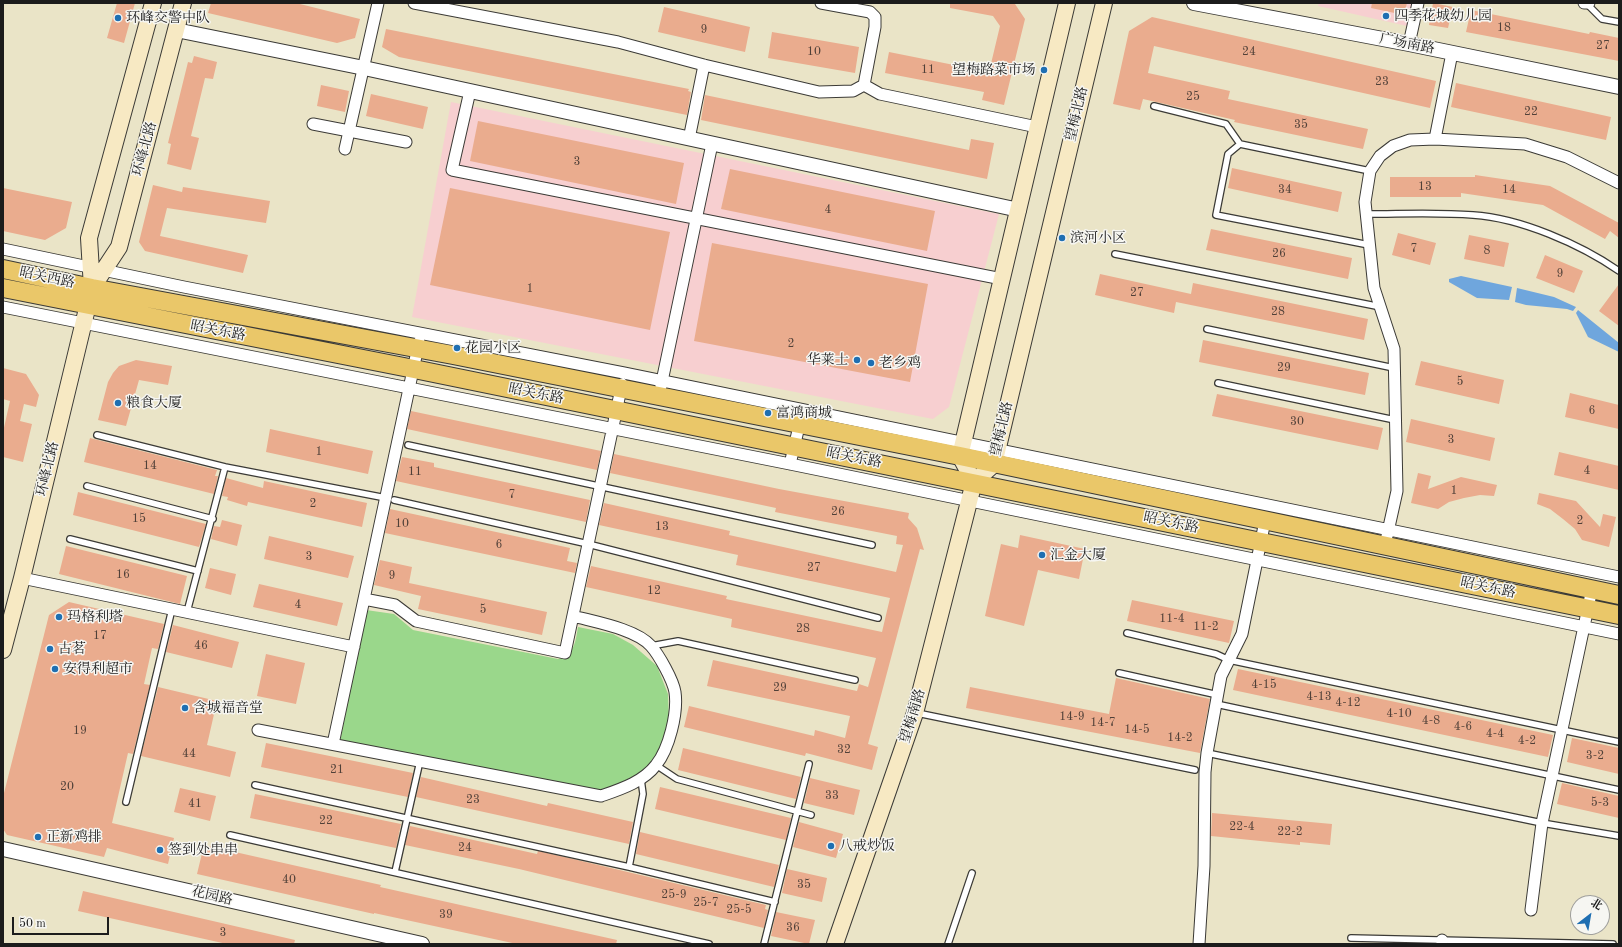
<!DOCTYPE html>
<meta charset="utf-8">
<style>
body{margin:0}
#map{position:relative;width:1622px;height:947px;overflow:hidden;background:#eae4c7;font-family:"Old Standard TT","Noto Serif SC",serif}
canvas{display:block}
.frame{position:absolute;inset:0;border:4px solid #1c1c1c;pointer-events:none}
.north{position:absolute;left:1570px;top:895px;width:40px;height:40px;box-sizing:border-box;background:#f6f6f2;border:1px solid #9f9f9c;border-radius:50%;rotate:31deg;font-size:11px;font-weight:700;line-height:16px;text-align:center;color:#1c1c1c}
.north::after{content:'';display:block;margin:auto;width:14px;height:18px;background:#1f6fb2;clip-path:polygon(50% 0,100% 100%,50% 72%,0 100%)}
.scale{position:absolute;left:12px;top:917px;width:97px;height:18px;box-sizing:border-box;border:2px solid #1c1c1c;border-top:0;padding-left:5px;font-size:12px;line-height:14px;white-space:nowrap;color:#1c1c1c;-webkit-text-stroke:3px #f6f6f2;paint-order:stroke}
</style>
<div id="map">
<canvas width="1622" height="947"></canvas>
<div class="frame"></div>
<div class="north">北</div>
<div class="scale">50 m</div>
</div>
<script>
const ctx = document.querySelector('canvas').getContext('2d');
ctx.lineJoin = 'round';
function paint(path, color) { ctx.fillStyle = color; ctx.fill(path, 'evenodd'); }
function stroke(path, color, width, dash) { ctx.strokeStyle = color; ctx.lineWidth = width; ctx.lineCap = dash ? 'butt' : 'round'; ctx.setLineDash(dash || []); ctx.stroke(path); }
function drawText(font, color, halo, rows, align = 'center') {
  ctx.font = font + ' "Old Standard TT","Noto Serif SC",serif'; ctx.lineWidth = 3; ctx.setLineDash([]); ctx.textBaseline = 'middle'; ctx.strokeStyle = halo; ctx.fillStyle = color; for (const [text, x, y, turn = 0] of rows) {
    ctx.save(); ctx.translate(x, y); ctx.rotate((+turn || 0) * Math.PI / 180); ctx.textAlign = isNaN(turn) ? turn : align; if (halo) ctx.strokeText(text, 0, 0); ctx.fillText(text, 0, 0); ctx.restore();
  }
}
paint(new Path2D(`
 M1319 3H1412L1407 26 1318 6Z
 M451 102 999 214 949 407 933 419 412 317Z`), '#f7cfd0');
paint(new Path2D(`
 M366 610 394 614 413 630 558 659C575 652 575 644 578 627L613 634 633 645 657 666 668 694 669 720 661 749 646 769 623 784 600 790 340 742Z`), '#9ad78b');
paint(new Path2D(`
 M1461 276 1512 287 1509 300 1477 298 1449 282V279Z
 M1517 288 1554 297 1576 307 1573 311 1567 309 1526 305 1515 302Z
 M1578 310 1619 343V352L1588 337 1576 313Z`), '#6fa6dd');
paint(new Path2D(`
 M117 3H135L124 43 107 38Z
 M211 3H296L360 19 355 38 337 43 208 13Z
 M950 3 1015 4 1025 19 1004 105 982 100 984 92 885 73 889 52 989 72 1000 26 993 16 950 8Z
 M1372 3H1407L1404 15 1371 8Z
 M1433 3 1453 7 1448 28 1429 25Z
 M664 7 750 27 745 52 658 32Z
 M1471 10 1589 34 1590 32 1619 38V61L1466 32Z
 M1152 17 1436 81 1430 108 1154 46 1148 73 1230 91 1228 99 1368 129 1363 149 1234 122 1235 120 1143 99 1140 110 1113 104 1129 31Z
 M386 29 689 89 688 91 691 92 687 115 399 57 382 47Z
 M772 32 859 47 855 73 768 58Z
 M194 56 217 62 213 79 205 78 191 136 199 138 191 170 167 164 171 144 168 143 188 62 192 63Z
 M1456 83 1611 117 1606 140 1451 107Z
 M321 85 349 91 345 112 317 106Z
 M371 94 428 107 423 129 366 116Z
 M705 95 969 150 971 139 994 143 987 179 701 120Z
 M478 121 684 163 676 204 470 161Z
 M1232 168 1342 192 1338 212 1228 188Z
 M730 169 935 211 927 251 721 209Z
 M1475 175 1550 186 1619 223V238L1610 231 1605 239 1543 205 1461 193V197H1390V177H1475Z
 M153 185 182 192 183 187 270 201 266 223 167 208 160 236 248 255 243 273 145 251 139 242Z
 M3 188 72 202 66 228 45 240 3 231Z
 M450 188 670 232 650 330 430 285Z
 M1211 229 1352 258 1348 279 1206 250Z
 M1398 233 1436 243 1430 265 1392 255Z
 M1469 235 1509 243 1504 267 1464 259Z
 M712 243 928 284 910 382 694 341Z
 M1545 255 1583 271 1574 293 1536 278Z
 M1100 274 1191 294 1193 283 1368 319 1364 340 1176 302 1174 313 1095 295Z
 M1619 284V326L1599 311Z
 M1203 340 1369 373 1365 395 1199 362Z
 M136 360 172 366 168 385 139 380 126 426 98 420 108 382 113 373 119 366Z
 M1421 361 1504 380 1499 404 1415 385Z
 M3 368 26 374 39 395 36 407 24 404 20 421 32 424 23 462 3 457V432L10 401 3 399Z
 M1570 393 1619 405V429L1565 417Z
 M1217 394 1383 428 1378 450 1212 416Z
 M411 411 601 451 597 470 407 429Z
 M1411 419 1495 438 1490 461 1406 442Z
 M270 429 373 451 368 474 266 452Z
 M90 438 217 470 215 476H218L214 494 84 462Z
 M1559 452 1619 466V490L1554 475Z
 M614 454 779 489 909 513 908 518 917 528 924 550 920 549 868 744 878 747 872 770 806 753 805 756 684 727 689 706 814 736 815 730 845 738 850 716 707 686 713 660 857 691 859 684 868 687 876 658 731 627 732 619 586 587 591 566 727 596 726 599 882 632 890 598 736 565 738 555 599 525 604 503 730 531 729 535 896 572 903 545 896 544 897 536 775 512 776 508 610 473Z
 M402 457 434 463V467L590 500 586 522 396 481Z
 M1418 473 1431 476 1428 489 1461 477 1497 485 1494 496 1480 495 1464 498 1449 502 1438 509 1411 503Z
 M226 478 263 488 264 481 367 503 362 527 248 502 247 506 227 500 228 497 222 496Z
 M78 492 206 524 199 547 73 515Z
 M1539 493 1576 501 1600 527 1603 514 1616 517 1609 547 1582 540 1575 529 1563 519 1550 509 1537 504Z
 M390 509 570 548 567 561 577 563 575 573 385 533Z
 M222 520 242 525 237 546 211 539 214 526 220 527Z
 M1020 535 1085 549 1079 579 1038 570 1024 626 985 616 1001 544 1018 548Z
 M269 536 354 556 348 578 264 559Z
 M66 546 187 576 180 604 59 574Z
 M380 560 412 567 409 583 547 612 542 635 418 609 421 596 374 585Z
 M210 568 236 574 231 595 205 588Z
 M259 584 343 603 337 626 253 607Z
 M1132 600 1234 621 1229 643 1127 621Z
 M69 602 164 624 158 649 152 648 144 684 150 685 133 754 128 753 112 823 174 838 168 864 107 848 104 857 7 835 3 829V797L49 615Z
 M173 625 239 642 232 668 166 652Z
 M266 654 305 663 296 704 257 696Z
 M1238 669 1553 735 1548 757 1233 690Z
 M1116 678 1210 699 1200 753 966 708 970 687 1109 714Z
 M158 687 217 701 207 745 236 752 230 777 141 756Z
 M1572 738 1619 748V774L1567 762Z
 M266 743 413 773 408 797 261 767Z
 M683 748 801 777 796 799 678 770Z
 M421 777 547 806 548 803 633 822 629 844 416 797Z
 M810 778 860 790 854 815 804 803Z
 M1562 783 1619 796V818L1557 804Z
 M660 787 791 818 786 840 655 809Z
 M180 788 216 796 210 821 174 812Z
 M255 794 401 824 396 848 250 818Z
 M1212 813 1332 824 1330 845 1300 842V845L1211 836Z
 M799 822 843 834 836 858 793 847Z
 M410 826 537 854 538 851 569 858 766 905 765 909 768 910 764 928 519 869 405 845Z
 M640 832 779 865 774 887 636 854Z
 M204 845 381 885 380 887 617 940 616 944H517L374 913V914L197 874Z
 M787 869 827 878 822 902 782 893Z
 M83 891 295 940 294 944H227L78 911Z
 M776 912 815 920 809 944 771 936Z`), '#eaac8e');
const service = new Path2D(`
 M1587 4 1602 19 1619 22
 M1154 106 1226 124 1240 144 1370 171
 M1240 144 1228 154 1216 215 1369 245
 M1366 214C1401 214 1437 212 1473 215 1520 218 1580 244 1619 271
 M1115 254 1381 307
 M1207 329 1394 368
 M1218 383 1395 420
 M97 435 225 467 386 498
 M408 445 872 545
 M87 486 213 519
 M394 500 588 544 878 618
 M70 539 198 571
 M187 612 225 467
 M1127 633 1216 654 1229 660 1619 742
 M651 646 678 641 855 680
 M1119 673 1218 695
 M1216 704 1619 790
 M917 713 1195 770
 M1207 753 1542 823 1619 836
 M656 765 677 779 811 815
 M255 785 629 867 775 902
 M126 802 172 609
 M230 835 709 944
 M629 867 643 794 641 779
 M395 872 420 761
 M1351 938 1613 944
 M764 944 809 764
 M948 944 972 873`);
const minor = new Path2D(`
 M414 3 618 42 704 65 819 92 853 91 864 85
 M821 3 870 12 875 17V27L864 85 880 94 1037 127
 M1584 3H1589
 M1409 44 1418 3
 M470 91 452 170 1002 279
 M313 124 406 142
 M689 139 704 65
 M1435 139 1452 53
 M345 149 378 3
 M3 249 184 287 624 373 1619 577
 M3 307 790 464 1619 634
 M661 386 712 144
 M790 464 801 418
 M1387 536 1397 491 1394 349 1374 288 1365 202 1370 171 1380 156 1393 146 1410 140 1435 139 1525 144 1567 157 1619 183
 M22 578 354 647
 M364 599 395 605 416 621 565 653 622 384
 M258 730 601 796C621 789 643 782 656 765 669 749 678 713 675 692 673 680 659 655 651 646 636 629 595 622 573 616
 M333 744 419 342
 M1531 910 1542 823 1592 589
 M1199 944 1204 866 1205 772 1207 753 1221 676 1242 634 1265 521
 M1442 944V940`);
const tertiary = new Path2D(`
 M1194 3 1409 44 1619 87
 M176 30 364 68 1019 210
 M3 849 422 944`);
const secondary = new Path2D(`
 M92 288 119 247 183 3
 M974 482 994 464 1104 3
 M974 482 960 456 1067 3
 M3 650 22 578 92 288 89 238 153 3
 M835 944 915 713 974 482`);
const primary = new Path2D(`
 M3 269 92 288 453 355 960 456 1619 595
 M3 288 414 369 1619 615`);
stroke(service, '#3b3a36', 8);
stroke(minor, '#3b3a36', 13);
stroke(tertiary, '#3b3a36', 16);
stroke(secondary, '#3b3a36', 18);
stroke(primary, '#3b3a36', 20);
stroke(service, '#fff', 5.5);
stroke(minor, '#fff', 11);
stroke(tertiary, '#fff', 14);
stroke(secondary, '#f7e9c3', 16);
stroke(primary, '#eac769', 18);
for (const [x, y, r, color] of [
 [1386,16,4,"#1f6fb2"],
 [118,18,4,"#1f6fb2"],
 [1044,70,4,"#1f6fb2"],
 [1062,238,4,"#1f6fb2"],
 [457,348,4,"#1f6fb2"],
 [857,360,4,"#1f6fb2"],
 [871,363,4,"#1f6fb2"],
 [118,403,4,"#1f6fb2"],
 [768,413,4,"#1f6fb2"],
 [1042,555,4,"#1f6fb2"],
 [59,617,4,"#1f6fb2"],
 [50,649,4,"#1f6fb2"],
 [55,669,4,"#1f6fb2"],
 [185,708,4,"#1f6fb2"],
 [38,837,4,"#1f6fb2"],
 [831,846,4,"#1f6fb2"],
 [160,850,4,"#1f6fb2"]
]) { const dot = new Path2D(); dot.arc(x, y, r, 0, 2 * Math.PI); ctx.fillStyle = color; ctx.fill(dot); stroke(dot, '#f6f6f2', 1.5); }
drawText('12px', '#504038', null, [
 ["18",1504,28],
 ["9",704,30],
 ["27",1603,46],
 ["10",814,52],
 ["24",1249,52],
 ["11",928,70],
 ["23",1382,82],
 ["25",1193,97],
 ["22",1531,112],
 ["35",1301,125],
 ["3",577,162],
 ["13",1425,187],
 ["34",1285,190],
 ["14",1509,190],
 ["4",828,210],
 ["7",1414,249],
 ["8",1487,251],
 ["26",1279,254],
 ["9",1560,274],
 ["1",530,289],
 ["27",1137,293],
 ["28",1278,312],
 ["2",791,344],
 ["29",1284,368],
 ["5",1460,382],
 ["6",1592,411],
 ["30",1297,422],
 ["3",1451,440],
 ["1",319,452],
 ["14",150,466],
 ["4",1587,471],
 ["11",415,472],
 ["1",1454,491],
 ["7",512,495],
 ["2",313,504],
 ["26",838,512],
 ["15",139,519],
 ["2",1580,521],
 ["10",402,524],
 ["13",662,527],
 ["6",499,545],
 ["3",309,557],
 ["27",814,568],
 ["16",123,575],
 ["9",392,576],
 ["12",654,591],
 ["4",298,605],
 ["5",483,610],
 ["11-4",1172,619],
 ["11-2",1206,627],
 ["28",803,629],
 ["17",100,636],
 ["46",201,646],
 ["4-15",1264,685],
 ["29",780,688],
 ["4-13",1319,697],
 ["4-12",1348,703],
 ["4-10",1399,714],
 ["14-9",1072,717],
 ["4-8",1431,721],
 ["14-7",1103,723],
 ["4-6",1463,727],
 ["14-5",1137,730],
 ["19",80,731],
 ["4-4",1495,734],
 ["14-2",1180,738],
 ["4-2",1527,741],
 ["32",844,750],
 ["44",189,754],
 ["3-2",1595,756],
 ["21",337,770],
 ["20",67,787],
 ["33",832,796],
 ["23",473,800],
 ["5-3",1600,803],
 ["41",195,804],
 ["22",326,821],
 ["22-4",1242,827],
 ["22-2",1290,832],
 ["24",465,848],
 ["40",289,880],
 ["35",804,885],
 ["25-9",674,895],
 ["25-7",706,903],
 ["25-5",739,910],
 ["39",446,915],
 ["36",793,928],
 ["3",223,933]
]);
drawText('14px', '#1c1c1c', '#f6f6f2', [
 ["四季花城幼儿园",1394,16],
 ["环峰交警中队",126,18],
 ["望梅路菜市场",1036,70,"right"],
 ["滨河小区",1070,238],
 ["花园小区",465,348],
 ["华莱士",849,360,"right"],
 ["老乡鸡",879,363],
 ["粮食大厦",126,403],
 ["富鸿商城",776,413],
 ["汇金大厦",1050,555],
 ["玛格利塔",67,617],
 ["古茗",58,649],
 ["安得利超市",63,669],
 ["含城福音堂",193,708],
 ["正新鸡排",46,837],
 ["八戒炒饭",839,846],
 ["签到处串串",168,850]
], 'left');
drawText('14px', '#1c1c1c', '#f6f6f2', [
 ["广场南路",1407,44,11],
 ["望梅北路",1077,114,-77],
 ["环峰北路",145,149,-75],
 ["昭关西路",47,278,12],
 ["昭关东路",218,331,11],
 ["昭关东路",536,394,11],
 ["望梅北路",1002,429,-77],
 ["昭关东路",854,458,11],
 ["环峰北路",48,469,-77],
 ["昭关东路",1171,523,12],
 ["昭关东路",1488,588,12],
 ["望梅南路",913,716,-73],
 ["花园路",212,896,13]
]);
</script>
